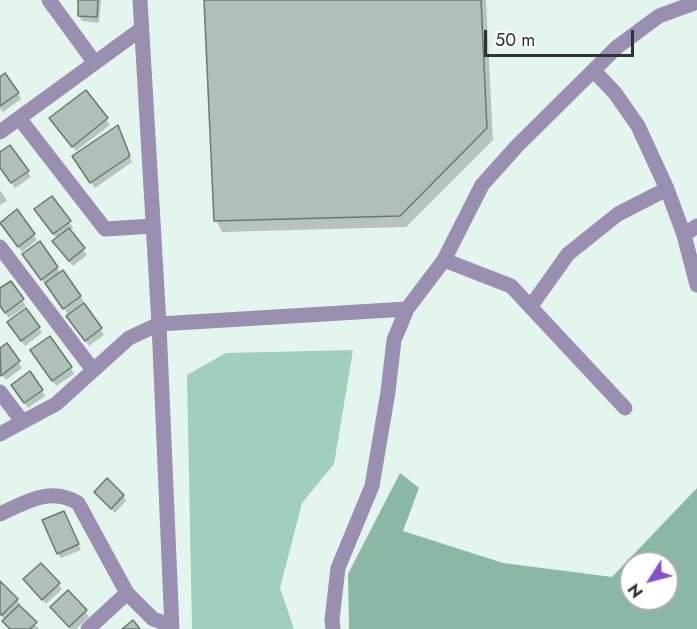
<!DOCTYPE html>
<style>
body{margin:0}
#map{position:relative;width:697px;height:629px;overflow:hidden;background:#e4f5ed;font-family:Jost,sans-serif}
canvas{display:block}
.north{position:absolute;left:619px;top:551px;width:60px;height:60px;box-sizing:border-box;background:#fff;border:2px solid #abaead;border-radius:50%;rotate:234deg;font-size:16px;font-weight:700;line-height:24px;text-align:center;color:#2e3431}
.north::after{content:'';display:block;margin:auto;width:21px;height:27px;background:#8652ca;clip-path:polygon(50% 0,100% 100%,50% 72%,0 100%)}
.scale{position:absolute;left:484px;top:30px;width:150px;height:27px;box-sizing:border-box;border:3px solid #2e3431;border-top:0;padding-left:8px;font-size:18px;line-height:21px;white-space:nowrap;color:#2e3431;-webkit-text-stroke:4px #fff;paint-order:stroke}
</style>
<div id="map">
<canvas width="697" height="629"></canvas>
<div class="north">N</div>
<div class="scale">50 m</div>
</div>
<script>
const ctx = document.querySelector('canvas').getContext('2d');
ctx.lineJoin = 'round';
function paint(path, color) { ctx.fillStyle = color; ctx.fill(path, 'evenodd'); }
function stroke(path, color, width, dash) { ctx.strokeStyle = color; ctx.lineWidth = width; ctx.lineCap = dash ? 'butt' : 'round'; ctx.setLineDash(dash || []); ctx.stroke(path); }
paint(new Path2D(`
 M400 473 419 488 403 531 503 563 612 577 697 488V629H349L348 574ZM631 563H667V599H631Z`), '#8ab8a4');
paint(new Path2D(`
 M353 350 334 464 302 503 280 588 294 629H192L187 375 226 353Z`), '#a0cfbb');
paint(new Path2D(`
 M80 0H101L99 23 82 21 79 16Z
 M205 0H486L493 140 406 227 222 232 216 220Z
 M0 79 18 93 21 99 3 112 0 108Z
 M86 92 110 125 76 151 54 124Z
 M120 132 132 162 95 188 77 162Z
 M0 154 27 171 31 177 15 188 0 167Z
 M0 190 7 201 0 205Z
 M17 211 37 240 22 252 4 228Z
 M40 215 69 222 73 228 69 230 87 255 73 266 58 247 57 239Z
 M27 260 57 268 80 296 104 335 89 346 47 283 45 284Z
 M10 283 26 306 9 318 0 305V290Z
 M12 328H39L42 333 25 346Z
 M7 345 22 368 6 380 0 372V350Z
 M36 356 71 368 74 374 56 386Z
 M16 391H42L45 396 28 408Z
 M96 493 123 495 126 501 115 513Z
 M67 518 81 550 61 558 58 553Z
 M25 580 58 584 62 589 46 604Z
 M0 584 17 599 20 605 19 607 39 629H9L7 627 4 622 6 620 0 615Z
 M52 607 85 611 89 617 76 629H70Z`), '#0003');
const building = new Path2D(`
 M78 0H98L97 17 78 16Z
 M204 0H481L487 128 400 216 214 221Z
 M5 73 19 93 0 106V77Z
 M86 90 108 118 72 147 49 118Z
 M118 125 130 156 90 183 72 156Z
 M10 145 29 171 11 183 0 168V152Z
 M52 196 71 221 53 234 34 209Z
 M17 209 35 234 18 247 0 223Z
 M69 228 85 248 69 261 52 241Z
 M40 241 58 267 41 280 22 254Z
 M63 270 81 296 63 309 45 283Z
 M11 281 24 299 5 313 0 306V288Z
 M84 303 102 328 85 341 66 316Z
 M26 308 40 327 21 341 7 322Z
 M50 336 72 367 52 381 30 350Z
 M7 343 20 361 1 376 0 348Z
 M30 371 43 390 24 403 11 385Z
 M107 478 124 495 111 509 94 492Z
 M64 511 79 544 57 554 42 520Z
 M41 563 60 583 42 600 23 579Z
 M0 581 18 599 2 615 0 614Z
 M68 590 87 610 69 627 50 607Z
 M19 605 37 622 30 629H10L2 621Z
 M133 620 140 629H122Z`);
paint(building, '#b0c0b9');
stroke(building, '#697871', 1.5);
stroke(new Path2D(`
 M49 0 95 63
 M140 0 159 324 172 629
 M594 71 615 93 638 126 667 189 684 235 697 285
 M19 118 105 229 153 226
 M0 132 140 30
 M684 235 697 226
 M0 247 93 370
 M444 260 511 286 625 408
 M531 306 568 254 618 214 667 189
 M0 392 22 421
 M0 434 56 404 129 338 159 324 407 309
 M0 514C26 502 51 486 78 503L127 593 153 619 171 625
 M88 629 127 593
 M333 629 332 620 338 568 372 486 388 392 394 340 407 309 444 260 482 185 517 146 617 47 659 16 697 2`), '#9a8eb1', 15);
</script>
